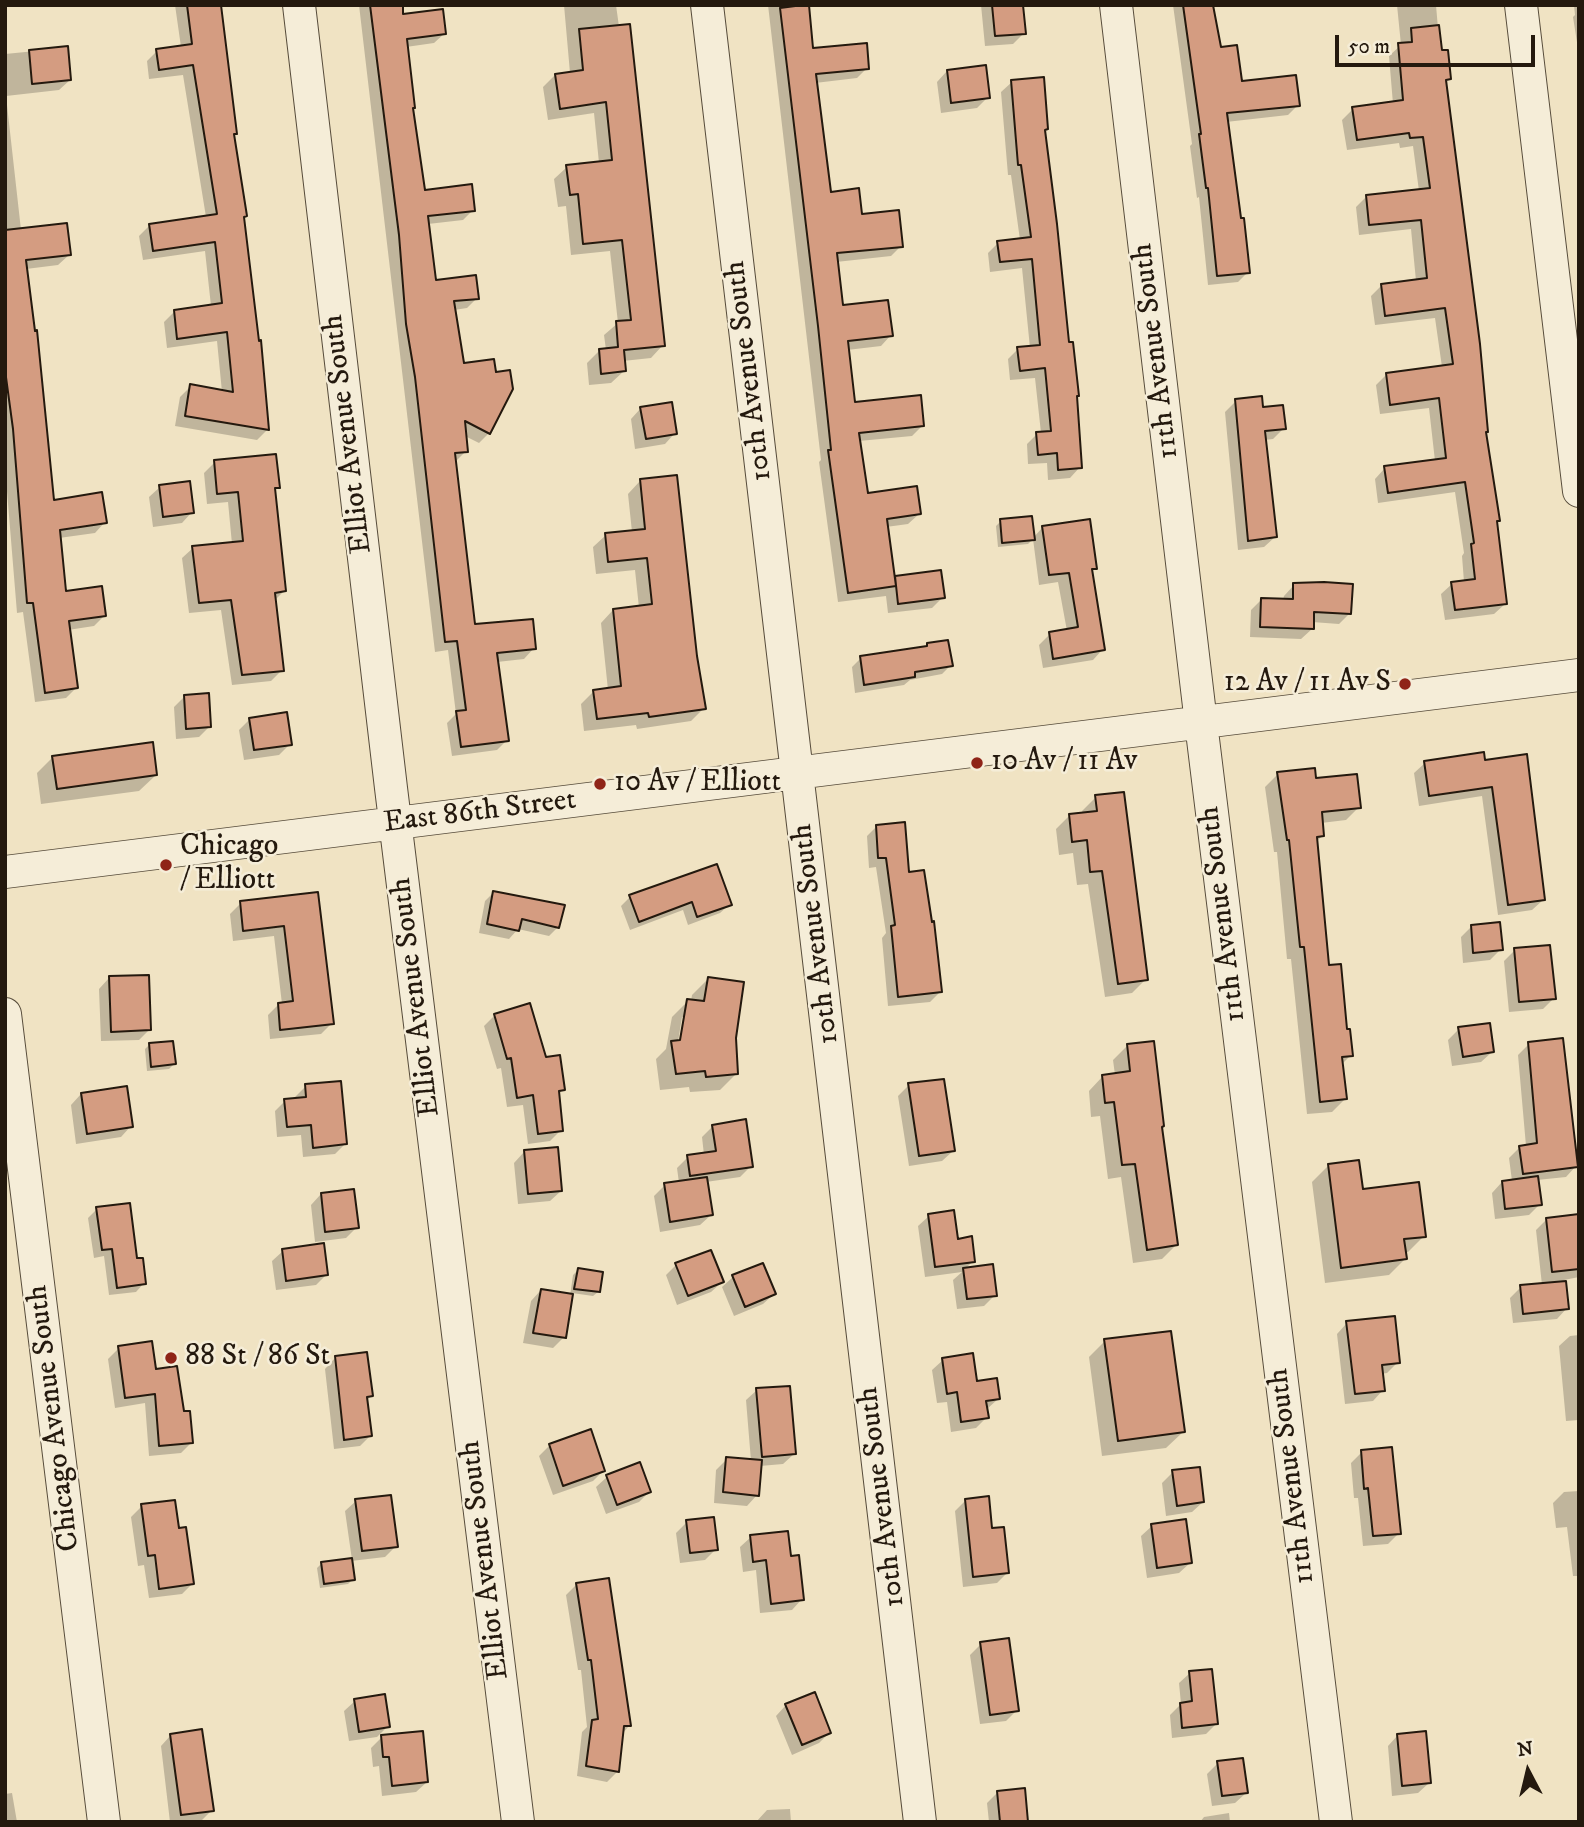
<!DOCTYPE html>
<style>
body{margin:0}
#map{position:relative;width:1584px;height:1827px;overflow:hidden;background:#f0e3c3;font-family:"IM FELL DW Pica",serif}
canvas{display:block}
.frame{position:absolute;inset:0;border:7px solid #24190e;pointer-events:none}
.north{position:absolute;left:1493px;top:1736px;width:70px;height:70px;-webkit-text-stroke:5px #f5edd8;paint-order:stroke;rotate:353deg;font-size:19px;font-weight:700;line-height:28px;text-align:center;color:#24190e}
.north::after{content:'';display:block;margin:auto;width:24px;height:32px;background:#24190e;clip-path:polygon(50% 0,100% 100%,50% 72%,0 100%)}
.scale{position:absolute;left:1335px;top:35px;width:200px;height:32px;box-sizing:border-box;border:4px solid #24190e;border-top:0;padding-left:9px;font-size:21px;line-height:24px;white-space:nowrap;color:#24190e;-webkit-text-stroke:5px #f5edd8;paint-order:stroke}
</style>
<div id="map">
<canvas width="1584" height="1827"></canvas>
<div class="frame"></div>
<div class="north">N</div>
<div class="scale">50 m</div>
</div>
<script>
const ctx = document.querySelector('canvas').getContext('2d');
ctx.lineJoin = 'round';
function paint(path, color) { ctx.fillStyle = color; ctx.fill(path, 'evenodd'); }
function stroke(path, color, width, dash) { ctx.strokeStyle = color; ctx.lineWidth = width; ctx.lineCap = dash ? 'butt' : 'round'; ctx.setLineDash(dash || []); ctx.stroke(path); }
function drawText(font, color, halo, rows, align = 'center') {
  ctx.font = font + ' "IM FELL DW Pica",serif'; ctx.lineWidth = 5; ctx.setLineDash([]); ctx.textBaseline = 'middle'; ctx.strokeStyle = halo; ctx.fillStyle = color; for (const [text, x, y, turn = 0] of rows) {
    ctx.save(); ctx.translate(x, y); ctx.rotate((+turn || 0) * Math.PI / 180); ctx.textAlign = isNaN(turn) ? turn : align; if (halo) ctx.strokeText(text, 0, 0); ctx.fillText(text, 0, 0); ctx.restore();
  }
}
paint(new Path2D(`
 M175 5H219L236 133 233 136 268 429 257 440 175 426 180 397 191 386 222 392 217 341 167 348 164 322 174 312 211 306 205 251 143 260 139 236 150 225 206 217 183 75 149 79 147 61 157 51 181 47Z
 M359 5H401L402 16 445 33 434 43 406 47 411 109 423 192 473 210 463 220 428 224 434 282 477 298 467 308 454 310 462 365 489 433 479 443 465 436 466 451 455 462 474 626 534 648 524 659 497 662 507 740 497 750 452 756 447 723 456 714 448 650 435 652Z
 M564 5H616L663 345 651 358 623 361 624 371 611 383 589 385 587 363 600 350H606L604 335 618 323 610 251 571 255 566 206 558 207 554 179 567 167 599 163 594 113 548 120 543 87 555 75 570 73Z
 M768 5H807L812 50 867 68 857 78 815 83 829 194 901 246 891 256 836 262 841 307 891 335 881 346 847 350 853 404 922 426 912 436 859 441 866 495 919 514 908 524 886 527 893 580 895 578 943 597 932 608 888 613 886 596 838 602 819 462 821 460Z
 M981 5H1021L1024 33 1013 44 985 46Z
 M1173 5H1216L1212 9 1219 49 1241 83 1298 105 1288 115 1226 122 1248 272 1238 282 1208 285 1199 197 1197 198 1190 146 1192 144Z
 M1397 5H1436L1440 52 1449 78 1445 83 1484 433 1498 520 1495 523 1505 604 1494 614 1445 620 1441 594 1452 584 1464 582 1462 556 1464 553 1455 492 1378 503 1375 479 1385 468 1435 461 1429 408 1380 414 1376 385 1387 374 1442 367 1435 318 1375 325 1371 296 1382 285 1416 281 1411 229 1359 235 1356 207 1366 197 1419 191 1413 146 1400 148 1399 143 1347 150 1342 120 1353 109 1393 104 1389 56 1401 45Z
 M1574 5H1579V55L1573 17 1575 15Z
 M66 48 70 80 59 90 6 96 21 230 69 255 58 265 26 269 53 502 105 522 95 533 59 538 65 593 104 616 94 626 68 630 76 688 66 698 35 702 23 612 17 613 5 467V54Z
 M947 71 988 97 977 108 941 113 937 82Z
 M1012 82 1046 129 1043 132 1075 397 1080 467 1070 478 1048 480 1047 463 1028 464 1027 444 1037 434 1041 433 1035 378 1010 380 1008 359 1018 349 1030 348 1022 268 990 272 988 253 998 243 1020 240 1011 175H1008L1001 92Z
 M1236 401 1261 409 1284 428 1273 439 1264 440 1275 537 1264 547 1238 550 1225 412Z
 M641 408 675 433 665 444 635 449 631 419Z
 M215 462 278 487 274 491 284 591 274 601 282 670 271 681 232 685 221 610 189 613 182 558 193 548 232 544 228 502 207 504 204 473Z
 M640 481 695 656 704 708 691 721 637 729 636 725 584 731 581 704 594 691 608 690 601 623 613 610 639 608 635 570 596 574 593 547 606 535 632 532 628 494Z
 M160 487 192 512 182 523 153 527 149 497Z
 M1001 521 1033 538 1043 527 1095 568 1090 573 1103 649 1093 660 1043 668 1039 645 1050 634 1067 631 1058 582 1039 585 1033 539 1028 544 998 547 996 526Z
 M1294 585 1350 613 1339 624 1312 622V629L1301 639 1250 637 1251 610 1262 599 1283 600 1284 596Z
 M928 645 951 665 942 674 910 680 904 685 855 693 852 667 861 658 924 649Z
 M184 697 209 727 199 737 176 739 174 707Z
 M250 719 290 744 279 755 244 760 239 730Z
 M53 757 156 775 139 791 41 804 37 773Z
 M1483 762 1543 900 1532 910 1498 915 1482 796 1419 806 1414 773 1425 763Z
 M1278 774 1314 780 1359 807 1346 820 1321 823 1323 835 1316 842 1328 967 1351 1055 1341 1065 1345 1099 1332 1112 1307 1114 1291 959H1287L1277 852H1274L1265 787Z
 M1096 797 1146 979 1132 993 1105 997 1088 884 1077 885 1073 853 1059 855 1056 829 1070 815 1083 814 1082 811Z
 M877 826 908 874 940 992 930 1002 888 1006 882 938 886 933 876 867 869 868 867 836Z
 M494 892 558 927 549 936 518 929 509 939 479 933 485 901Z
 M316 894 332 1023 321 1034 270 1039 268 1015 279 1004H282L274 936 233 941 230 914 241 903Z
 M630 897 730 904 720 913 688 925 683 910 630 930 621 906Z
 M1471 927 1501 949 1490 960 1463 963 1461 937Z
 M1515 950 1554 998 1543 1009 1509 1012 1504 961Z
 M109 978 149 1030 139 1040 101 1041 99 989Z
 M708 979 734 1038 736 1074 720 1090 690 1092 689 1087 660 1090 656 1059 666 1049 672 1017 688 1001H691L692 995ZM682 1017H686L680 1049 677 1048Z
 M495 1015 545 1059 563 1089 558 1095 561 1130 550 1141 528 1144 523 1105 507 1107 501 1068 497 1069 484 1026Z
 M1459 1029 1492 1052 1481 1062 1452 1066 1448 1040Z
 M150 1044 174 1064 169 1069 147 1071 145 1049Z
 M1529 1044 1576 1166 1566 1177 1537 1180 1540 1204 1529 1215 1495 1219 1492 1193 1502 1182 1512 1181 1509 1158 1520 1147 1526 1146 1518 1055Z
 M1127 1046 1165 1171 1176 1245 1162 1259 1133 1263 1121 1177 1108 1179 1100 1116 1091 1117 1089 1091 1103 1076 1115 1075 1113 1060Z
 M909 1085 953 1151 942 1161 909 1166 898 1096Z
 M306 1086 345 1144 335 1154 303 1157 301 1135 277 1137 275 1111 285 1101 295 1100V1097Z
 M81 1094 131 1126 121 1137 76 1144 71 1105Z
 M713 1126 751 1166 740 1177 706 1182 711 1215 700 1225 660 1232 654 1196 665 1185 679 1183 677 1168 688 1157 704 1155 702 1137Z
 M524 1152 561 1191 550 1201 518 1204 514 1163Z
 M1329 1165 1424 1236 1408 1252 1404 1253 1405 1259 1389 1275 1325 1283 1312 1182Z
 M321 1194 357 1227 346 1238 315 1242 311 1205Z
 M97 1209 136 1260 144 1283 136 1292 109 1295 104 1256 94 1258 88 1218Z
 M929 1216 957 1241 973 1261 965 1269 995 1295 984 1306 957 1309 953 1280 962 1272 925 1277 918 1226Z
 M1579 1216V1277L1564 1280 1567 1308 1557 1319 1513 1323 1510 1298 1521 1287 1542 1285 1536 1230 1547 1219Z
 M283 1251 327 1274 316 1285 276 1290 272 1261Z
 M676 1265 722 1282 711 1292 677 1305 666 1275Z
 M578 1270 598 1292 593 1296 572 1293 564 1337 553 1348 523 1343 531 1301 541 1290 570 1296 573 1275Z
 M733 1277 774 1294 763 1304 734 1316 722 1287Z
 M1347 1323 1398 1362 1387 1373 1381 1374 1383 1390 1373 1401 1345 1404 1337 1334Z
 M1579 1335V1420L1566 1421 1559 1346 1570 1336Z
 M1105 1341 1183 1432 1166 1448 1102 1456 1089 1357Z
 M119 1348 154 1371 183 1413 192 1442 181 1453 149 1456 145 1403 115 1408 108 1359Z
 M335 1358 371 1396 366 1401 371 1435 360 1446 334 1449 325 1369Z
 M943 1360 998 1399 987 1409V1417L976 1428 951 1432 947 1402 937 1403 932 1370Z
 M757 1390 794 1454 783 1464 760 1466 757 1495 747 1506 714 1503 716 1470 727 1459 751 1461 746 1400Z
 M550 1445 603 1471 593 1481 553 1495 539 1456Z
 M1362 1452 1399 1533 1388 1544 1363 1546 1358 1498H1354L1351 1463Z
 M1173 1472 1203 1502 1192 1512 1166 1516 1162 1483Z
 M607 1477 649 1492 639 1502 606 1514 596 1487Z
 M1579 1491V1576H1573L1567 1527 1556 1528 1553 1503 1564 1492Z
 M966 1500 991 1530 1007 1573 997 1583 963 1587 955 1511Z
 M356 1501 396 1546 385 1557 351 1561 353 1579 348 1584 320 1588 317 1568 322 1563 352 1560 345 1511Z
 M142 1506 178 1530 193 1583 182 1594 149 1598 144 1565 138 1566 131 1517Z
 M687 1522 716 1549 705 1560 680 1563 676 1533Z
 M1152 1526 1190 1563 1179 1573 1147 1578 1141 1536Z
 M751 1537 789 1558 802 1599 792 1610 760 1613 756 1570 743 1572 740 1547Z
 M577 1584 629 1726 622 1734 617 1772 607 1782 577 1776 582 1732 587 1727 581 1670H578L566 1595Z
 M981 1644 1017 1710 1006 1721 980 1724 970 1655Z
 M1190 1673 1216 1724 1206 1734 1172 1738 1170 1715 1181 1704 1179 1683Z
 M355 1701 388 1726 377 1737 349 1741 344 1711Z
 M786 1705 829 1733 819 1743 792 1755 776 1716Z
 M171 1735 212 1810 201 1821 170 1822 161 1746Z
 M1398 1735 1429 1783 1418 1793 1392 1796 1388 1746Z
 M382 1737 427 1782 416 1792 382 1796 379 1766 373 1767 371 1748Z
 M1218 1763 1246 1793 1235 1803 1212 1806 1207 1774Z
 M998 1792 1026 1822H989L987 1803Z
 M12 1793 17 1822H5V1794Z
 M790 1809 791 1822H756L767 1810Z
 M1229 1813 1230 1822H1200L1204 1817Z`), '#0003');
const building = new Path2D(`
 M187 5H221L237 134H234L247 216 244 217 259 341 261 340 269 430 185 416 190 384 233 392 227 332 177 339 174 310 222 303 215 242 153 251 149 224 217 214 193 65 159 70 156 49 192 44Z
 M370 5H403V14L443 9 446 34 407 39 415 108H413L425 190 472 184 475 211 428 216 436 280 476 275 479 299 454 301 464 363 494 359 496 372 510 370 513 389 490 434 465 421 468 452 455 453 475 624 533 619 536 649 497 653 509 741 461 747 456 711 466 710 457 641 445 642 415 377 406 324 399 235Z
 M803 5H809L813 48 867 43 869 69 816 74 831 192 859 188 862 214 899 210 903 247 837 253 843 305 888 300 893 336 848 341 855 402 921 395 924 426 859 433 868 493 917 486 921 514 887 519 896 586 848 593 828 450H831L818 326 780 8Z
 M992 5H1023L1026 34 995 36Z
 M1183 5H1213L1221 47 1237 45 1242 81 1296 75 1300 106 1227 113 1241 218H1244L1250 273 1217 276 1208 188H1206L1199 134H1201Z
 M630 24 665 346 624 350 626 371 601 374 599 349 618 347 616 321 631 320 622 240 583 244 578 194 570 195 566 165 612 160 606 102 560 109 555 74 583 70 579 29Z
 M1439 25 1442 50H1448L1451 79 1446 80 1480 344 1488 432H1486L1500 521H1497L1507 604 1455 610 1451 582 1475 579 1471 544 1474 543 1465 482 1388 493 1384 466 1446 458 1439 398 1390 405 1386 373 1453 364 1445 308 1385 316 1381 284 1427 278 1421 220 1369 225 1366 195 1430 188 1423 137 1410 138 1409 133 1357 140 1352 107 1403 100 1398 43 1412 42 1411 28Z
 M68 46 71 80 32 84 29 50Z
 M986 65 990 98 951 103 947 70Z
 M1044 77 1048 129 1045 130 1057 224 1069 342H1073L1079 396H1077L1082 468 1058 470 1057 453 1038 455 1036 432 1051 431 1045 368 1020 371 1017 347 1040 345 1032 259 1000 262 997 241 1031 237 1021 165H1018L1011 80Z
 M67 223 71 255 26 260 35 331 37 330 54 500 102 492 107 523 60 530 66 591 102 586 106 616 69 621 78 688 45 693 33 603H27L13 429 5 370V230Z
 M1262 396 1263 407 1283 405 1286 429 1265 431 1277 537 1248 541 1235 399Z
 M672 402 677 434 646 439 640 407Z
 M276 454 280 488H275L286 591 275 593 284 671 242 675 231 600 199 603 192 546 243 541 238 492 217 494 214 460Z
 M677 475 697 656 706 709 649 717 648 713 597 719 593 690 621 686 613 609 652 604 647 558 608 562 605 533 645 529 640 479Z
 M190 481 194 513 163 517 159 485Z
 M1032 516 1035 540 1002 543 1000 519Z
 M1090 519 1097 569H1092L1105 650 1053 659 1049 632 1078 627 1069 573 1049 575 1042 526Z
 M941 570 945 598 898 604 895 576Z
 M1324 582 1353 584 1351 614 1314 612V629L1260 627 1261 598 1293 599V583Z
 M948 640 953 666 915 672V677L864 685 860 656 927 646V643Z
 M209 693 211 727 186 729 184 695Z
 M287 712 292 745 254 750 249 718Z
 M153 742 157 775 57 789 52 756Z
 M1484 752 1485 760 1527 754 1545 900 1508 905 1492 787 1429 796 1424 761Z
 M1315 768 1316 778 1357 774 1361 808 1322 812 1324 836 1317 837 1329 965 1341 964 1347 1029H1350L1353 1056 1342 1057 1347 1099 1320 1102 1304 947H1300L1289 840H1287L1277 772Z
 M1124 792 1148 980 1118 984 1102 871 1090 872 1087 840 1072 842 1069 814 1097 811 1095 795Z
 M905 822 909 872 924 870 932 922 934 921 942 992 898 997 891 926 895 925 886 858H878L876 825Z
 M717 864 732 905 697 917 692 902 639 922 629 895Z
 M493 891 565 905 559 928 522 919 519 931 487 924Z
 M318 892 334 1024 280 1030 278 1003 293 1001 284 926 243 931 240 901Z
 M1500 922 1503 950 1473 953 1471 925Z
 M1550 945 1556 999 1519 1002 1514 948Z
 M149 975 151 1030 111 1032 109 976Z
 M708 977 744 982 736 1038 738 1074 706 1077 705 1071 676 1074 671 1041 680 1040 687 999 704 1001Z
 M530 1003 546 1057 560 1055 565 1090 559 1091 563 1131 538 1134 533 1095 517 1098 511 1058 507 1059 494 1014Z
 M1490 1023 1494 1052 1463 1057 1458 1027Z
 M1563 1038 1578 1167 1523 1174 1519 1146 1537 1143 1528 1042Z
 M173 1041 176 1064 151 1067 149 1043Z
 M1154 1041 1164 1126 1162 1127 1178 1245 1147 1250 1135 1164 1122 1165 1114 1102 1105 1103 1102 1075 1130 1071 1127 1044Z
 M944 1079 955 1151 919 1156 908 1083Z
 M341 1081 347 1144 313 1148 311 1125 287 1127 284 1099 306 1097 305 1084Z
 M127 1086 133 1127 87 1134 81 1093Z
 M746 1119 753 1167 690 1176 687 1155 716 1151 712 1125Z
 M558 1147 562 1191 528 1194 524 1150Z
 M1359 1160 1363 1189 1419 1182 1426 1237 1404 1239 1407 1259 1341 1268 1328 1164Z
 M1538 1176 1542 1205 1505 1209 1502 1181Z
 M707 1177 713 1215 670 1222 664 1183Z
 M354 1189 359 1228 325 1232 321 1193Z
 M130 1203 137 1258H143L146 1284 117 1288 112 1249 102 1250 96 1207Z
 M954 1210 958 1239 972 1236 975 1262 935 1267 928 1214Z
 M1579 1214V1269L1552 1272 1546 1218Z
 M324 1243 328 1275 286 1281 282 1249Z
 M711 1250 724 1282 688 1296 675 1263Z
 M763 1263 776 1294 745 1307 732 1275Z
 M993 1264 997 1296 967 1299 963 1268Z
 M578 1268 603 1272 600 1292 574 1289Z
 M1566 1281 1569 1309 1523 1314 1520 1285Z
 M541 1289 573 1294 566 1338 533 1333Z
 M1395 1316 1400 1363 1382 1365 1385 1391 1355 1394 1346 1321Z
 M1171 1331 1185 1432 1118 1441 1104 1339Z
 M152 1341 156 1369 177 1366 184 1411H190L193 1443 159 1446 155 1394 125 1398 118 1346Z
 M367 1352 373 1396 367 1397 372 1436 344 1440 335 1356Z
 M973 1353 977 1381 997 1378 1000 1399 986 1401 989 1418 961 1422 957 1392 947 1394 942 1358Z
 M790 1386 796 1454 762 1457 756 1388Z
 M591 1429 605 1471 563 1486 549 1444Z
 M1392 1447 1401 1534 1373 1536 1368 1488 1364 1489 1361 1450Z
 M726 1457 762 1460 759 1496 723 1492Z
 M640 1462 651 1492 617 1505 606 1475Z
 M1200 1467 1204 1502 1177 1506 1172 1470Z
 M391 1495 398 1547 362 1551 355 1499Z
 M989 1496 992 1528 1004 1527 1009 1573 973 1577 965 1499Z
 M175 1500 179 1528 186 1527 194 1584 159 1589 155 1555 148 1556 141 1504Z
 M714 1517 718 1550 690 1553 686 1520Z
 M1186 1519 1192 1563 1157 1568 1151 1524Z
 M788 1531 791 1556 799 1555 804 1600 771 1604 766 1560 753 1562 750 1535Z
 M352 1558 355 1580 324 1584 321 1562Z
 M609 1578 631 1726H624L619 1772 586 1766 592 1720 598 1719 591 1660H588L576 1583Z
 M1009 1638 1019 1711 990 1715 980 1642Z
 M1212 1669 1218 1724 1182 1728 1180 1703 1192 1701 1189 1671Z
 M815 1692 831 1733 802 1745 785 1704Z
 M385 1694 390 1727 359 1732 354 1699Z
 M202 1729 214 1811 181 1815 170 1734Z
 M423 1731 428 1782 392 1786 389 1757H383L381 1735Z
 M1426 1731 1431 1783 1402 1786 1397 1734Z
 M1243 1758 1248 1793 1222 1796 1217 1761Z
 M1025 1788 1028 1822H1000L997 1791Z`);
paint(building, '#d49c81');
stroke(building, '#24190e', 2);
const minor = new Path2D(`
 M299 5 391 788 518 1822
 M707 5 920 1822
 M1116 5 1201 723 1336 1822
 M1521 5 1579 491
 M5 872 1579 675
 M5 1014 104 1822`);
stroke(minor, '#574c3b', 34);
stroke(minor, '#f5edd8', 32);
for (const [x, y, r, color] of [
 [1405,684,7,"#8f2418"],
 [977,763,7,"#8f2418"],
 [600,784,7,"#8f2418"],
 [166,865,7,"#8f2418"],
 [171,1358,7,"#8f2418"]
]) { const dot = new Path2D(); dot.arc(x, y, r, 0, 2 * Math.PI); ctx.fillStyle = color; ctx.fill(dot); stroke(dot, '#f5edd8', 2.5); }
drawText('30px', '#24190e', '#f5edd8', [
 ["11th Avenue South",1157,351,-97],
 ["10th Avenue South",750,371,-97],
 ["Elliot Avenue South",349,434,-97],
 ["East 86th Street",480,813,-7],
 ["11th Avenue South",1224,914,-97],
 ["10th Avenue South",817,934,-97],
 ["Elliot Avenue South",417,997,-97],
 ["Chicago Avenue South",55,1418,-97],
 ["11th Avenue South",1293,1476,-97],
 ["10th Avenue South",883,1497,-97],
 ["Elliot Avenue South",486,1560,-97]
]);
drawText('30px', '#24190e', '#f5edd8', [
 ["12 Av / 11 Av S",1391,684,"right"],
 ["10 Av / 11 Av",991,763],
 ["10 Av / Elliott",614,784],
 ["Chicago",180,848],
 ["/ Elliott",180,882],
 ["88 St / 86 St",185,1358]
], 'left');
</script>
